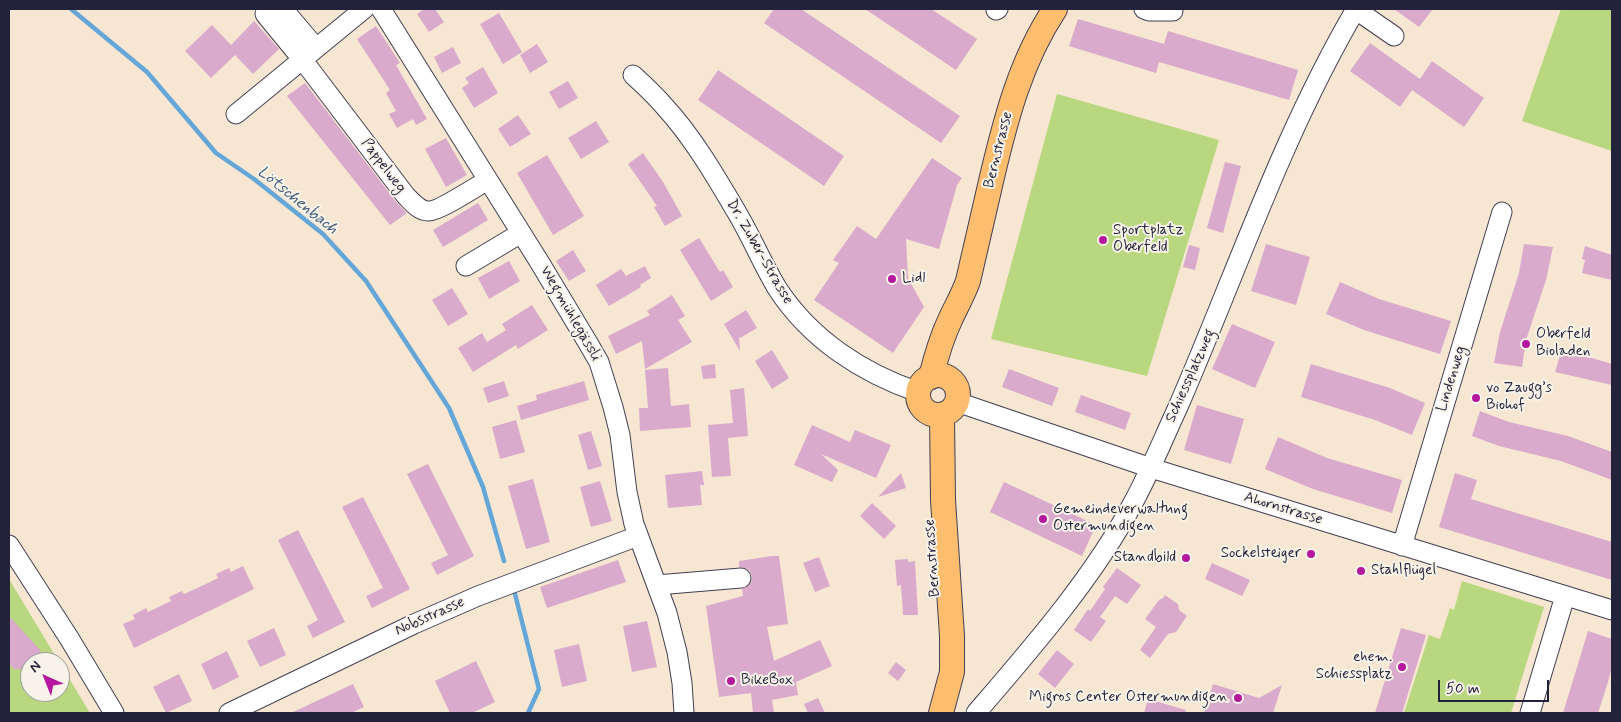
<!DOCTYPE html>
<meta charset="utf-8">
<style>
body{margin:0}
#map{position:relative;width:1621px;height:722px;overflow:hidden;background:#f6e6d2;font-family:Mynerve,sans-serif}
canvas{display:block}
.frame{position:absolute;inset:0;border:10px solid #22223b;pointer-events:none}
.north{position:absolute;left:20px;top:652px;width:50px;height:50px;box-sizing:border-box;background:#f7f3e8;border:1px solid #a29fa3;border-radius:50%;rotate:316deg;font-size:14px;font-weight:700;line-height:20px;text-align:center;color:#22223b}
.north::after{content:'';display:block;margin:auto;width:18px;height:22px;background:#b5179e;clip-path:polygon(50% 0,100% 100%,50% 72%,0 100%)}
.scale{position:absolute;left:1438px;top:680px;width:111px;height:22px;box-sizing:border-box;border:2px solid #22223b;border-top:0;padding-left:6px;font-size:15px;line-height:18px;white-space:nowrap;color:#22223b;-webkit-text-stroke:4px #f7f3e8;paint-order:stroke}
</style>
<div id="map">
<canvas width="1621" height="722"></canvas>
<div class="frame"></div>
<div class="north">N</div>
<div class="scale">50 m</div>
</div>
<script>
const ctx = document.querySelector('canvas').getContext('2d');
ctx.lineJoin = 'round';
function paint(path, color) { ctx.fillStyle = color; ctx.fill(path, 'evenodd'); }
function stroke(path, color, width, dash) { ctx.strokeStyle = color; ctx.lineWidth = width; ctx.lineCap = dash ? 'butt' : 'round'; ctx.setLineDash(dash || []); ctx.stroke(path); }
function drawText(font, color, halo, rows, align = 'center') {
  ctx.font = font + ' Mynerve,sans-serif'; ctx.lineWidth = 4; ctx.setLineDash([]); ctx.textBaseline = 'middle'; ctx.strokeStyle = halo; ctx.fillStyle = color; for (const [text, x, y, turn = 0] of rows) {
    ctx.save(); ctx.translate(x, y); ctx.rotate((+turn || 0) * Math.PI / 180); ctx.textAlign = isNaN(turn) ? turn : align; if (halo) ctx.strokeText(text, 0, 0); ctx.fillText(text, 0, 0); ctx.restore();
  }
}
paint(new Path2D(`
 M1561 9H1612V151L1522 121Z
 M1057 94 1219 140 1147 376 991 339Z
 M9 579 59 662H30V692H60V663L90 713H9Z
 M1462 581 1544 607 1511 713H1404L1429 635 1440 639 1450 608 1454 610Z`), '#b8d77f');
stroke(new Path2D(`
 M71 9 147 72 216 153 254 179 323 234 366 281 449 408 483 487 504 561
 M515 594 539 689 528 713`), '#65a6d9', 4.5);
paint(new Path2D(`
 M424 9H435L444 22 429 32 417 14Z
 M774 9H801L960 116 941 143 764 23Z
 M865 9H931L977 39 956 70Z
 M1394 9H1433L1419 27Z
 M499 13 522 52 503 64 480 24Z
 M1078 19 1164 44 1168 31 1298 70 1289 100 1159 62 1156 73 1069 46Z
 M254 21 279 49 253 74 235 55 211 78 185 51 212 25 231 45Z
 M376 26 400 63 396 65 427 119 416 125 413 119 397 128 389 114 396 111 386 93 390 90 357 39Z
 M1370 43 1420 79 1432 61 1484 98 1464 127 1412 90 1400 107 1350 71Z
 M537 44 548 62 530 73 520 55Z
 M453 47 461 63 442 73 434 57Z
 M483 67 498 93 474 108 462 88 469 83 465 78Z
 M718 70 844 156 824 186 698 100Z
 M568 81 578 98 559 109 549 92Z
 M305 83 397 203 407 213 390 225 287 96Z
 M518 115 531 134 510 147 498 129Z
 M596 121 609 142 581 159 568 138Z
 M446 138 467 175 446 187 425 149Z
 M643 153 663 182 682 216 665 226 654 207 657 206 628 164Z
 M547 155 584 216 553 235 517 173Z
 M932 158 962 178 957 185 939 249 906 239 908 278 924 307 893 353 814 300 839 263 833 260 857 226 876 239Z
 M1225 162 1241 166 1223 233 1207 228Z
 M478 203 488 220 443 247 433 230Z
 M699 238 720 272 723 270 733 287 711 301 680 250Z
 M1266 244 1310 257 1296 305 1251 291Z
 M1524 244 1553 247 1546 280 1526 340 1522 367 1494 363 1500 332 1519 273Z
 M1189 245 1200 248 1195 270 1183 267Z
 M1585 246 1612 255V280L1582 273 1585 260 1582 259Z
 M573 250 586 271 569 281 556 261Z
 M509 261 520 281 489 299 478 278Z
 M645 266 651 278 640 285 641 287 609 306 596 285 621 269 626 276Z
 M1340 282 1379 299 1451 321 1440 354 1364 330 1326 314Z
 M452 288 468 314 448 326 432 300Z
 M672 295 685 316 678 320 692 342 645 369 642 341 616 354 608 336 650 315 647 311Z
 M532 305 548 330 518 349 516 345 473 372 458 348 482 333 487 342 506 330 502 324Z
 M746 310 757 328 740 338 739 336 740 351 724 324Z
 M1232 324 1275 342 1255 388 1212 369Z
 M1562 349 1612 364V385L1555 372Z
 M772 350 789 378 772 389 755 361Z
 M715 364 716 378 703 379 701 366Z
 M1311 364 1390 388 1425 403 1412 435 1375 420 1301 397Z
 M668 368 671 406 689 404 691 427 640 431 639 408H648L645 370Z
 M1009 369 1059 388 1052 406 1002 387Z
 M504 381 509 396 488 403 483 388Z
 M584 381 589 400 521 420 517 406 537 400 536 395Z
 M744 388 748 436 728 438 731 476 712 477 708 425 733 423 730 390Z
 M1081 395 1131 413 1125 430 1075 412Z
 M1197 405 1244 419 1231 464 1184 450Z
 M1480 411 1509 422 1568 436 1612 452V480L1561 461 1499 446 1472 436Z
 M516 420 525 452 500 459 492 427Z
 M812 425 850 442 855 430 891 445 876 478 821 454 838 470 832 482 794 465Z
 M591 431 602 466 588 470 578 435Z
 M1278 437 1327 458 1402 480 1392 513 1313 489 1265 469Z
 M428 464 474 556 437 575 431 563 448 555 407 474Z
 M702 471 704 485H700L702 505 668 508 665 475Z
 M901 473 906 488 878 497Z
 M1455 473 1477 480 1471 499 1612 542V580L1439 527Z
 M533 479 550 542 526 549 508 486Z
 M600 481 612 521 591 527 580 487Z
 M1004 482 1096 525 1082 556 990 512Z
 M363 497 410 589 372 608 366 596 383 588 342 507Z
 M872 503 896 526 884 539 860 516Z
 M298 530 345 622 313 638 307 626 318 620 278 540Z
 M772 556H779L788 624 767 627 774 661 820 640 832 666 796 682 798 695 772 700 774 713H753L751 693 719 697 706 606 743 596 742 589 751 583 752 577 750 571 746 568 739 567V561Z
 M819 557 830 586 815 592 803 563Z
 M908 559V562L915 561 918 615H903L901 585 897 586 895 560Z
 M618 560 626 582 547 608 540 587Z
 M1212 563 1250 580 1242 596 1205 579Z
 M243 566 254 589 134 648 123 624 135 619 133 615 146 608 148 612 171 601 169 597 182 591 184 594 206 584 218 578 216 574 229 568 231 572Z
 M1117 568 1141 585 1127 604 1115 596 1100 617 1106 621 1091 642 1074 630 1088 609 1090 611 1105 589 1103 587Z
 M1165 595 1178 604 1179 610 1187 616 1176 632 1168 634 1150 658 1140 650 1156 627 1145 619 1159 600 1163 598Z
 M9 616 41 651 24 669H14L9 663Z
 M647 621 657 667 632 672 623 626Z
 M274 628 286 655 260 667 247 641Z
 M1401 628 1426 635 1402 713H1375Z
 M1588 631 1612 639V666L1608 682 1598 713H1563Z
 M579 644 587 681 562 687 554 650Z
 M1057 650 1074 664 1055 688 1038 674Z
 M227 651 239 677 213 690 201 664Z
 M476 661 495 702 472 713H450L435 681Z
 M896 662 906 670 898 681 888 673Z
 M179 674 192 701 166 713 153 687Z
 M353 684 364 707 351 713H291Z
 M1213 684 1259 698 1282 685 1273 713H1204Z
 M818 698 825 713H808L804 704Z
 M1148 699 1186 710 1185 713H1144Z`), '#daaacc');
const minor = new Path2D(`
 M283 9 316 48
 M381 9 540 263 588 343 599 362 613 407 620 435 627 492 634 524 667 613 677 652 682 683 684 713
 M1144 9 1149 11H1173
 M1355 9 1394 36
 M996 10 998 9
 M265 14 302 59 406 196C412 202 419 211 428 211 438 212 477 186 488 180
 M633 75C644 85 655 95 665 107 692 136 716 177 736 211 751 236 762 263 777 288 810 339 862 373 918 392
 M236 114 364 9
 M466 266 521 233
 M957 402 1151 468 1612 610
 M9 545 69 638 114 713
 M1402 546 1502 212
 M657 585 741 578
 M229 713 414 624 478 596 638 536
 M976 713C1031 649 1094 577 1133 503 1150 472 1163 439 1178 407 1236 274 1282 135 1356 9
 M1530 713 1565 596`);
const major = new Path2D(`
 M918 395a20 20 0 1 1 40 0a20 20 0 1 1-40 0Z
 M931 377C936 357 941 339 950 320 956 307 963 295 968 281 976 246 984 211 992 177 1006 118 1021 60 1055 9
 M941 713 952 672V636L943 500 942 415`);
stroke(minor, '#423f52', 21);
stroke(major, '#423f52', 26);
stroke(minor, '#fff', 19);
stroke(major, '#fcbd6f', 24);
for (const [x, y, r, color] of [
 [1103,240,5,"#b5179e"],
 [892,279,5,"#b5179e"],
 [1526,344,5,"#b5179e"],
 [1476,398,5,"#b5179e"],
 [1043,519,5,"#b5179e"],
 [1311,554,5,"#b5179e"],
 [1186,558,5,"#b5179e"],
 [1361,571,5,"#b5179e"],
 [1402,667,5,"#b5179e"],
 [731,681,5,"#b5179e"],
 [1238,698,5,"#b5179e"]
]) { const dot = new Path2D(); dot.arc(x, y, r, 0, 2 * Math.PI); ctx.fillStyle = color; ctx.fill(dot); stroke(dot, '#f7f3e8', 2); }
drawText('15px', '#22223b', '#f7f3e8', [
 ["Bernstrasse",999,150,-76],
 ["Pappelweg",383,166,53],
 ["Dr. Zuber-Strasse",759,252,60],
 ["Wegmühlegässli",570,314,60],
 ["Schiessplatzweg",1191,376,-66],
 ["Lindenweg",1452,379,-73],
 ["Ahornstrasse",1283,509,17],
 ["Bernstrasse",933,558,-94],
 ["Nobsstrasse",430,617,-24]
]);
drawText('15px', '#22223b', '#f7f3e8', [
 ["Sportplatz",1113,231],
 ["Oberfeld",1113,248],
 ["Lidl",902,279],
 ["Oberfeld",1536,335],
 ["Bioladen",1536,352],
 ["vo Zaugg’s",1486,389],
 ["Biohof",1486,406],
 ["Gemeindeverwaltung",1053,510],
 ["Ostermundigen",1053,527],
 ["Sockelsteiger",1301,554,"right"],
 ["Standbild",1176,558,"right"],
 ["Stahlflügel",1371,571],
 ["ehem.",1392,658,"right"],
 ["Schiessplatz",1392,675,"right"],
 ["BikeBox",741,681],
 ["Migros Center Ostermundigen",1228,698,"right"]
], 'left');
drawText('italic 16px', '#3d577a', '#f7f3e8', [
 ["Lötschenbach",297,201,39]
]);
</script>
